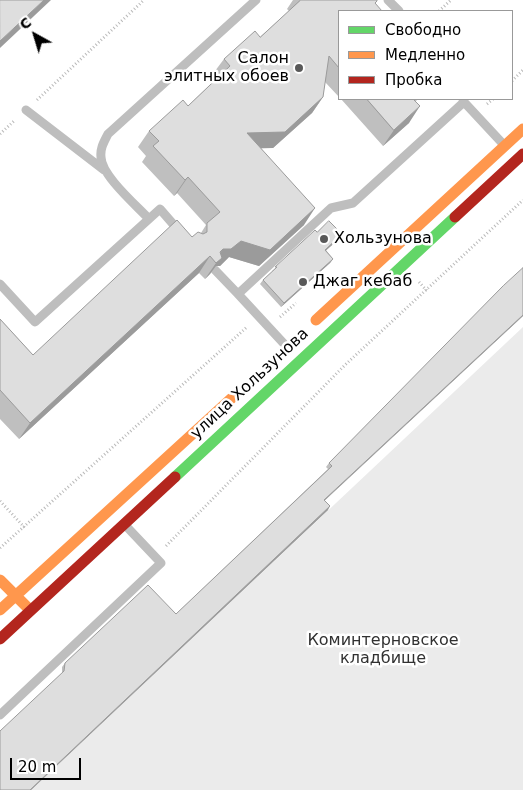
<!DOCTYPE html>
<meta charset="utf-8">
<style>
body{margin:0}
#map{position:relative;width:523px;height:790px;overflow:hidden;background:#fff;font-family:"DejaVu Sans",sans-serif}
canvas{display:block}
.legend{position:absolute;left:338px;top:10px;width:175px;height:90px;box-sizing:border-box;background:#fff;border:1px solid #999;margin:0;padding:6px 9px;list-style:none;font-size:15px;color:#000}
.legend li{display:flex;align-items:center;gap:10px;height:25px}
.legend b{width:25px;border:1px solid #999}
.north{position:absolute;left:10px;top:10px;width:50px;height:50px;-webkit-text-stroke:4px #fff;paint-order:stroke;rotate:321deg;font-size:14px;font-weight:700;line-height:20px;text-align:center;color:#000}
.north::after{content:'';display:block;margin:auto;width:18px;height:22px;background:#000;clip-path:polygon(50% 0,100% 100%,50% 72%,0 100%)}
.scale{position:absolute;left:10px;top:758px;width:71px;height:22px;box-sizing:border-box;border:2px solid #000;border-top:0;padding-left:6px;font-size:15px;line-height:18px;white-space:nowrap;color:#000;-webkit-text-stroke:4px #fff;paint-order:stroke}
</style>
<div id="map">
<canvas width="523" height="790"></canvas>
<ul class="legend">
<li><b style="height:6px;background:#63d668"></b>Свободно</li>
<li><b style="height:6px;background:#ff974d"></b>Медленно</li>
<li><b style="height:6px;background:#b3261e"></b>Пробка</li>
</ul>
<div class="north">С</div>
<div class="scale">20 m</div>
</div>
<script>
const ctx = document.querySelector('canvas').getContext('2d');
ctx.lineJoin = 'round';
function paint(path, color) { ctx.fillStyle = color; ctx.fill(path, 'evenodd'); }
function stroke(path, color, width, dash) { ctx.strokeStyle = color; ctx.lineWidth = width; ctx.lineCap = dash ? 'butt' : 'round'; ctx.setLineDash(dash || []); ctx.stroke(path); }
function drawText(font, color, halo, rows, align = 'center') {
  ctx.font = font + ' "DejaVu Sans",sans-serif'; ctx.lineWidth = 5; ctx.setLineDash([]); ctx.textBaseline = 'middle'; ctx.strokeStyle = halo; ctx.fillStyle = color; for (const [text, x, y, turn = 0] of rows) {
    ctx.save(); ctx.translate(x, y); ctx.rotate((+turn || 0) * Math.PI / 180); ctx.textAlign = isNaN(turn) ? turn : align; if (halo) ctx.strokeText(text, 0, 0); ctx.fillText(text, 0, 0); ctx.restore();
  }
}
paint(new Path2D(`
 M523 327V790H31Z`), '#ebebeb');
stroke(new Path2D(`
 M439 11 451 0
 M512 81 523 70
 M37 100 144 0
 M487 104 493 99
 M0 134 14 121
 M419 282 427 291
 M280 317 296 303
 M0 501 25 528
 M166 546 345 365 523 200
 M0 548 247 327`), '#b9b9b9', 3, [1, 2.5]);
stroke(new Path2D(`
 M388 0 399 11
 M463 99 464 102 504 145
 M26 110 104 170
 M149 219C136 205 101 175 101 157 100 148 104 142 108 134L256 0
 M215 270 238 294
 M0 284 35 322 160 209 180 232
 M287 347 238 294 331 208 353 203 464 102
 M0 715 161 563 126 526`), '#bebebe', 9);
stroke(new Path2D(`
 M175 477 455 217`), '#63d668', 11);
stroke(new Path2D(`
 M316 320 523 129
 M0 580 28 608
 M0 610 234 396`), '#ff974d', 11);
stroke(new Path2D(`
 M455 217 523 154
 M0 639 175 477`), '#b3261e', 11);
paint(new Path2D(`
 M293 0H377V1L375 4 339 11V97L325 82 323 97 312 113 273 148H261L304 225 259 266 229 257 220 266H216L210 274 205 279 199 273 19 439 0 419V319L33 355 192 237 201 233 206 225 177 193 174 196 142 162 146 156 138 147 149 131 188 106 216 79 212 75 224 59 260 37 289 11 287 9Z
 M341 99H418L416 101 409 123 383 146Z
 M317 232 342 234 339 239 326 250 333 259 330 263 281 307 260 284 263 280 273 271H272Z
 M523 268V316L324 500 328 510 31 790 62 674V667L65 663 176 614 328 469 326 467 329 463Z`), '#bfbfbf');
paint(new Path2D(`
 M44 0H51L0 48V41Z
 M323 97 312 113 273 148 235 149 247 133Z
 M420 106 409 123 383 146 394 130Z
 M188 177 177 193 174 196 185 180Z
 M315 208 304 225 259 266 229 257 220 266H216L210 274 205 279 216 263 214 261 223 249Z
 M342 234 339 239 322 254 325 250Z
 M210 256 199 273 19 439 30 423Z
 M333 259 330 263 281 307 284 303Z
 M523 315V316L321 504 324 500Z
 M330 506 328 510 31 790H30Z`), '#9b9b9b');
const building = new Path2D(`
 M0 0H44L0 41Z
 M301 0H377V1L375 3 382 11H339V68L329 56 323 97 285 132 247 133 315 208 270 250 241 241 231 249H223L220 252 222 258 216 263 210 256 30 423 0 390V319L33 355 177 220 192 237 198 232 203 234 207 232V223L220 212 188 177 185 180 153 146 159 141 149 131 183 100 188 106 230 66 224 59 255 31 260 37Z
 M367 99H413L420 106 394 130Z
 M329 221 342 234 325 250 333 259 284 303 263 280 277 267H275L315 230 317 232Z
 M523 268V315L324 500 330 506 30 790H0V731L64 671 65 663 148 585 176 614 332 466 329 463 503 286Z`);
paint(building, '#dedede');
stroke(building, '#9b9b9b', 1);
for (const [x, y, r, color] of [
 [299,68,5,"#595959"],
 [324,239,5,"#595959"],
 [303,282,5,"#595959"]
]) { const dot = new Path2D(); dot.arc(x, y, r, 0, 2 * Math.PI); ctx.fillStyle = color; ctx.fill(dot); stroke(dot, '#fff', 2); }
drawText('16px', '#000', '#fff', [
 ["Салон",289,59,"right"],
 ["элитных обоев",289,77,"right"],
 ["Хользунова",334,239],
 ["Джаг кебаб",313,282]
], 'left');
drawText('16px', '#000', '#fff', [
 ["улица Хользунова",250,384,-43]
]);
drawText('16px', '#313131', '#fff', [
 ["Коминтерновское",383,641],
 ["кладбище",383,659]
]);
</script>
